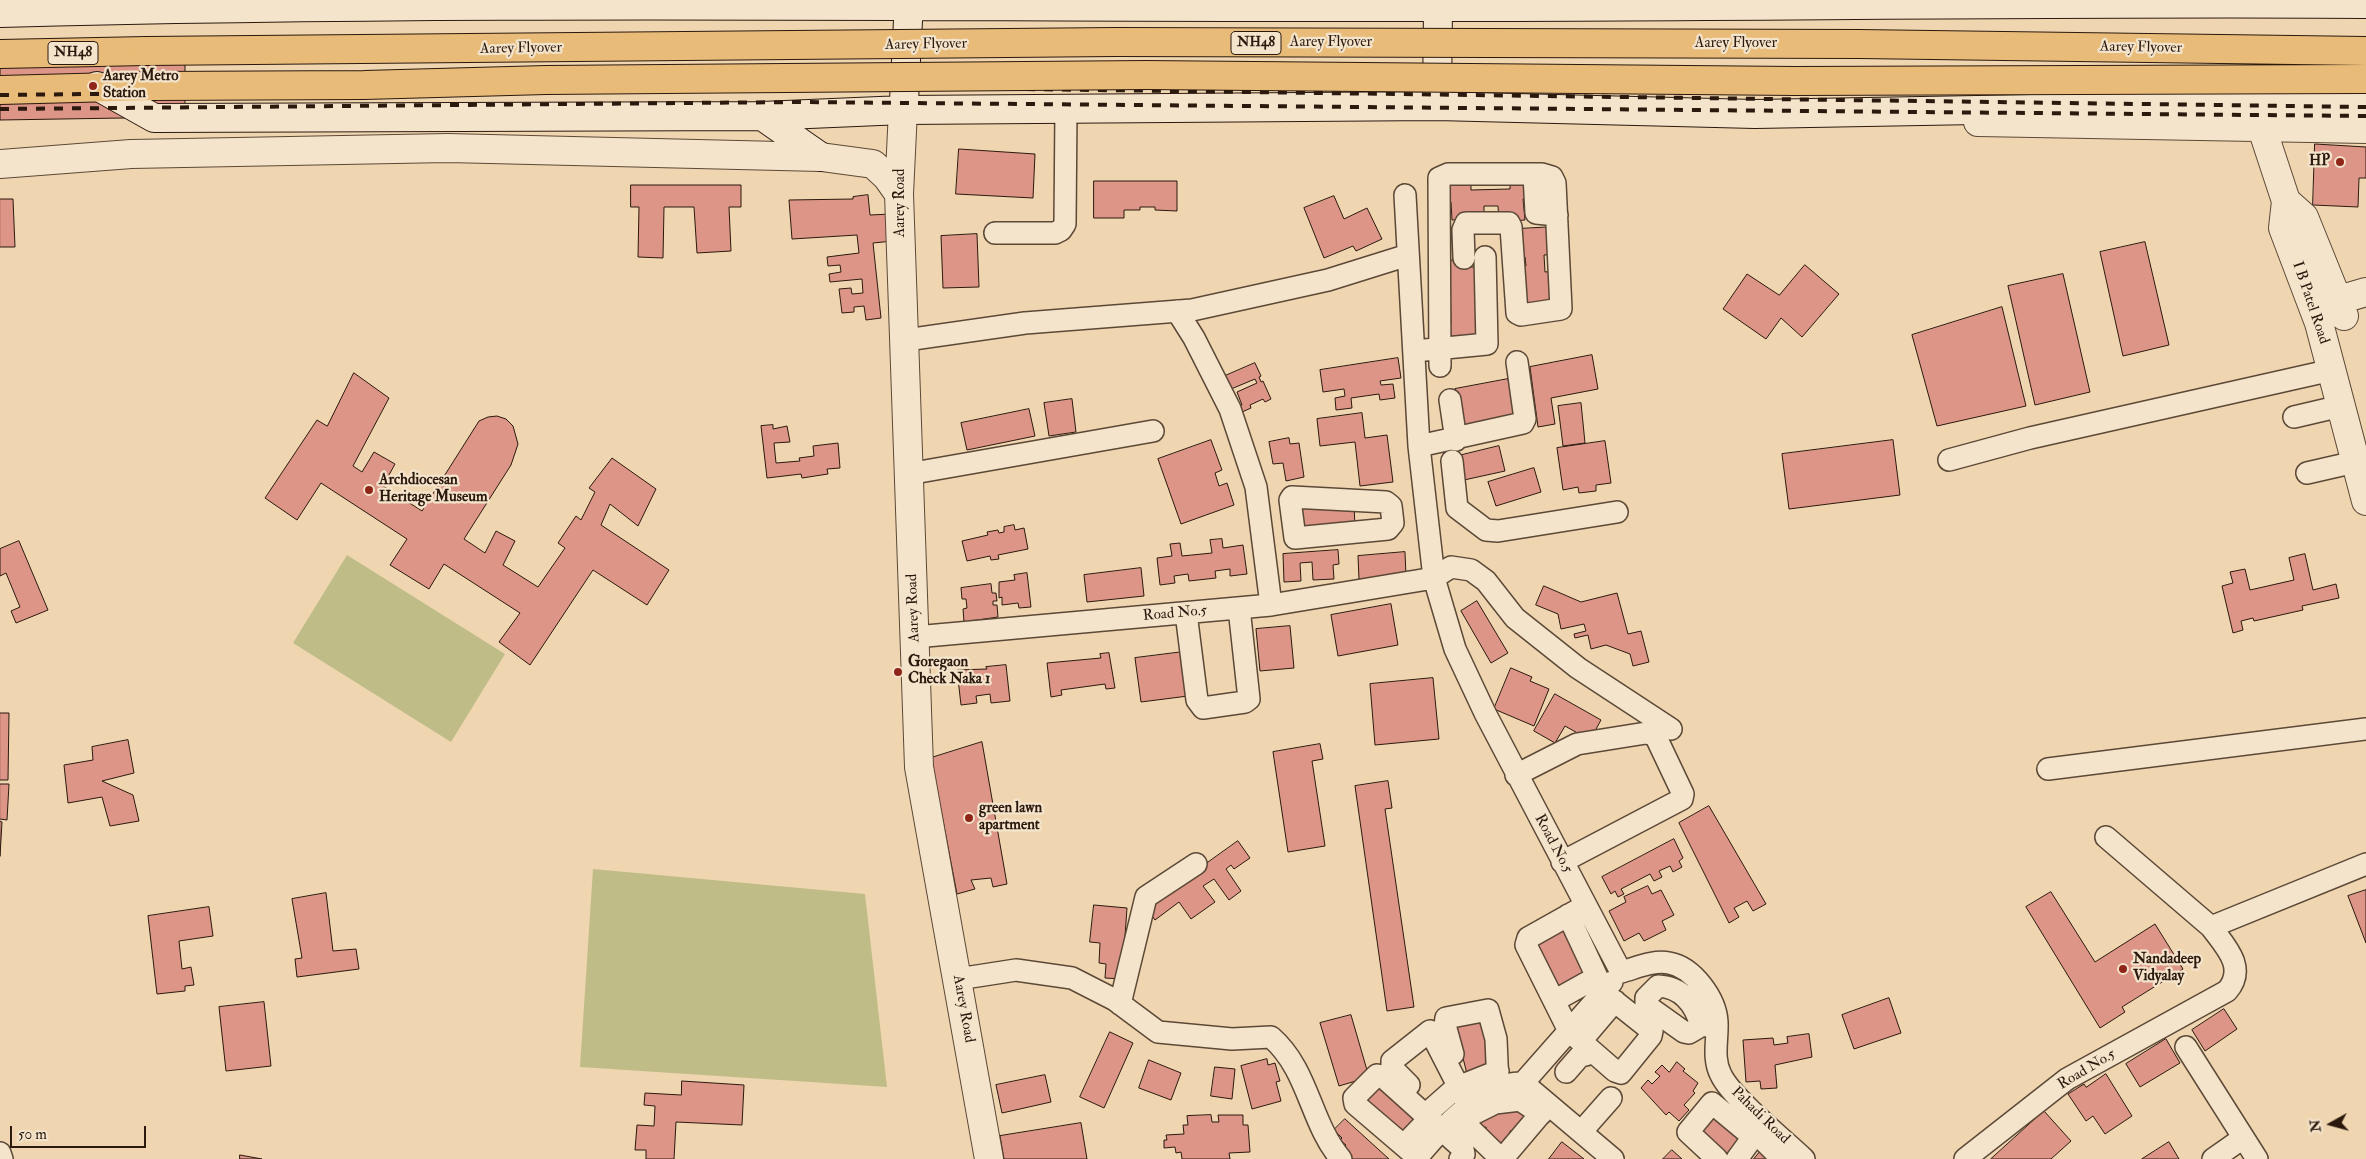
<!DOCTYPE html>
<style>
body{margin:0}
#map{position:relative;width:2366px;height:1159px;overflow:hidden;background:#efd6b1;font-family:"IM FELL Double Pica",serif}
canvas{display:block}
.north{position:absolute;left:2306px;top:1099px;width:50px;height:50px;-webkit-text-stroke:4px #f5e4cc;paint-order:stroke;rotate:263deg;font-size:14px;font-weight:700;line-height:20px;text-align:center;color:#2b190e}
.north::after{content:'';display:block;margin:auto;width:18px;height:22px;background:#2b190e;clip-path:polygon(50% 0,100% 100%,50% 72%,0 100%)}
.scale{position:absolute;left:10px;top:1126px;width:136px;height:22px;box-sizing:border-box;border:2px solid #2b190e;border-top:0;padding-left:6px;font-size:15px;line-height:18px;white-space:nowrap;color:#2b190e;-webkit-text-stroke:4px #f5e4cc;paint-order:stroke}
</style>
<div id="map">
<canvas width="2366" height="1159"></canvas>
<div class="north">N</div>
<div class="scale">50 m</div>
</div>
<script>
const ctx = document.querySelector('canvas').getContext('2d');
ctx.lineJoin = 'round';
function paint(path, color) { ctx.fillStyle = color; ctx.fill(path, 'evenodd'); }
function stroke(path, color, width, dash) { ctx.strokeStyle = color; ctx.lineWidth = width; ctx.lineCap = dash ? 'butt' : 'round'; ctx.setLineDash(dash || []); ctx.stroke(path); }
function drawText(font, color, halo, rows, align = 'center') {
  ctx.font = font + ' "IM FELL Double Pica",serif'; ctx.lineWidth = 4.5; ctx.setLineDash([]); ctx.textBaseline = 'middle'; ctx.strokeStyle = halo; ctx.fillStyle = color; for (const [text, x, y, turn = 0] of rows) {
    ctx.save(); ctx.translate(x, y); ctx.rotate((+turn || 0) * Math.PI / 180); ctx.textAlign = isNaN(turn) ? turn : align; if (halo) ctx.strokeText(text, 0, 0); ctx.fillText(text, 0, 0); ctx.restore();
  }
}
paint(new Path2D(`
 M347 555 505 654 451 742 293 643Z
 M593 869 865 894 887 1087 580 1067Z`), '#bfbc88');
const building = new Path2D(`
 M185 52V117L0 120V56Z
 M2315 144 2366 147V178H2359L2358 207 2313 205Z
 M959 149 1035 154 1033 198 956 194Z
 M1094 181H1177V211L1155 210V207H1140V210H1124V218H1094Z
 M1532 181 1533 198 1523 199 1525 220 1499 222 1498 206H1484V219L1452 220 1451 202H1443L1442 185 1471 184V190L1510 189V182Z
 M631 185H741V207H729L731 251 697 253 694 207H664L663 258 638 257 639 207H631Z
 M868 195 870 215 891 214 893 241 873 243 881 318 866 320 864 306 854 307V312L842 313 839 289 851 288 852 294 863 293 862 279 830 282 829 274 841 272 840 265 828 266 827 257 859 253 857 235 792 239 789 200 853 199V197Z
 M1334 196 1344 219 1367 208 1382 239 1356 251 1353 246 1324 258 1304 208Z
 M0 199H13L15 247H0Z
 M1554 227 1556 254 1544 255 1545 272 1557 271 1559 307 1522 309 1519 267 1526 266 1525 257H1519L1517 229Z
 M977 234 979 287 943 288 941 236Z
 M2145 242 2169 345 2123 356 2100 252Z
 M1460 260V267H1482L1483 341 1445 346 1444 325 1451 324 1450 280 1445 261Z
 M1805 265 1839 294 1802 337 1781 318 1766 339 1723 309 1747 274 1779 295Z
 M2063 274 2090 392 2035 405 2008 286Z
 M2002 307 2026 406 1937 426 1912 335Z
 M1592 355 1598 389 1551 398 1555 424 1538 427 1530 367Z
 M1398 358 1401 378 1380 381 1381 385 1393 384 1395 398 1380 400 1379 394 1351 398 1352 408 1336 410 1335 398 1345 396 1344 389 1323 392 1320 370Z
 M1255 363 1261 376 1259 377 1261 382 1263 381 1271 399 1265 402 1263 399 1250 405 1251 408 1242 412 1239 406 1242 405 1237 392 1257 383 1255 379 1231 389 1225 376Z
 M354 373 389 398 353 466 362 472 374 452 395 464 383 486 422 511 479 421 488 417 497 416 506 419 513 426 518 444 511 465 464 539 485 553 496 531 515 541 503 565 538 587 565 548 558 543 576 516 581 520 595 492 589 488 612 458 656 489 638 526 610 504 601 525 669 570 647 605 593 570 530 665 499 642 520 613 444 564 429 589 390 565 407 539 321 483 297 520 265 498 317 420 327 426Z
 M1508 379 1517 422 1484 421 1465 425 1466 429 1455 389Z
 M1072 399 1076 432 1049 436 1044 403Z
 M1581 403 1585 443 1563 446 1558 406Z
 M1029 409 1035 436 967 450 961 423Z
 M1362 413 1365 438 1387 435 1393 482 1360 486 1355 442 1320 446 1317 419Z
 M773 425V429L787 426 790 442 774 443 776 463 800 461 799 458 814 456 813 446 838 443 840 468 827 469 828 474 802 478 801 474 767 478 761 426Z
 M1289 438 1290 444 1299 443 1304 477 1286 481 1283 463 1273 464 1269 442Z
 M1211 440 1222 470 1215 473 1219 486 1227 483 1234 505 1181 524 1158 459Z
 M1893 440 1900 495 1789 509 1782 454Z
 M1605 441 1611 483 1596 485V491L1579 493 1578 487 1563 490 1557 448Z
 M1499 446 1505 471 1464 480 1458 456Z
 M1534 468 1541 492 1496 506 1488 482Z
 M1295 501 1354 503 1355 528 1298 534Z
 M1014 525 1015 530 1024 528 1028 549 998 555 999 559 991 560 990 556 967 561 962 541 988 535 987 532 998 530 999 533 1004 532V527Z
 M1222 539 1223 548 1243 545 1247 574 1230 576V569L1215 571 1216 578 1189 581 1188 574 1174 576 1175 583 1160 585 1157 558 1172 556 1170 544 1180 543 1182 556 1212 553 1210 540Z
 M19 541 48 610 16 623 11 611 20 607 6 573 0 576V549Z
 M1338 550 1339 564 1333 565 1334 579 1313 580 1312 562 1300 563 1301 581 1284 582 1283 554Z
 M1405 552 1406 576 1359 579 1358 556Z
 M2305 554 2313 590 2336 584 2339 598 2302 606 2303 610 2254 621 2253 618 2241 621 2243 630 2233 633 2222 586 2233 583 2230 572 2245 569 2250 590 2294 580 2289 558Z
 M1141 568 1144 596 1087 602 1084 575Z
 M1027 573 1031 607 1019 608 1018 603 1002 605V597L999 598V582L1015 580 1014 575Z
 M991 584 992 593H996L997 601H993V605H997L998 617 964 622 963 609 967 608 966 599H962L961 588Z
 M1544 586 1581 602 1617 593 1628 634 1641 631 1649 662 1633 666 1630 654 1606 645 1591 649 1588 635 1575 638 1574 634 1586 631 1584 624 1561 629 1558 614 1536 605Z
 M1477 601 1508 653 1491 663 1461 611Z
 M1391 604 1398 645 1338 656 1331 615Z
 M1290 626 1294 668 1260 671 1256 629Z
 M1183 652 1188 696 1141 702 1135 658Z
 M1109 653 1115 688 1106 689 1105 684 1061 690 1062 695 1051 697 1047 663 1101 658 1100 654Z
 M1006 665 1010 701 991 703 990 694 976 696 977 703 961 705 957 670 987 669 986 667Z
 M1511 668 1532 677 1530 681 1549 689 1534 726 1494 709Z
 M1433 678 1439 739 1375 745 1370 684Z
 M1555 694 1601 720 1590 740 1565 726 1555 743 1534 731Z
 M0 713H9L8 780H0Z
 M128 740 134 773 102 781 133 795 139 821 110 826 102 797 68 803 64 765 93 760 92 747Z
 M982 742 1007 884 993 887 991 878 971 880 975 889 957 894 931 758Z
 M1320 744 1323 759 1312 761 1325 846 1288 852 1273 752Z
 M1388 781 1392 808 1385 809 1414 1007 1387 1011 1355 786Z
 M0 784H9L7 820 0 819Z
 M1709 806 1766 904 1753 911 1747 901 1734 908 1739 917 1729 923 1679 823Z
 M0 821 2 822 0 856Z
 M1674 839 1683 858 1679 861 1682 867 1673 872 1670 866 1659 871 1662 877 1654 881 1650 874 1621 889 1624 894 1618 897 1615 891 1611 894 1602 877Z
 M1238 841 1250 858 1234 869 1231 865 1226 869 1241 891 1229 900 1214 879 1203 886 1215 902 1191 919 1179 902 1155 920 1146 907Z
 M1648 886 1652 894 1661 890 1674 915 1662 921 1666 930 1644 941 1639 933 1624 941 1609 911 1626 902 1624 897Z
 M2366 890V943L2348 896Z
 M2051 892 2095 962 2155 924 2183 969 2122 1007 2125 1012 2100 1028 2026 907Z
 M326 893 333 951 356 949 359 969 297 977 295 959 302 958 292 899Z
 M1094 905 1127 908 1122 979 1105 978 1106 964 1099 963 1100 943 1090 942Z
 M209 907 213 936 179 941 182 969 191 967 194 985 185 986V991L157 994 148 916Z
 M1568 923 1594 976 1560 992 1532 941Z
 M1889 998 1901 1033 1854 1049 1842 1015Z
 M264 1002 271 1066 226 1071 219 1007Z
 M2224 1009 2237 1029 2205 1051 2192 1030Z
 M1487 1013 1495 1043 1485 1045 1491 1068 1468 1078 1461 1050 1447 1022Z
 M1351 1015 1369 1077 1339 1086 1320 1023Z
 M1110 1032 1133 1043 1104 1108 1080 1097Z
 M1809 1034 1812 1057 1775 1065 1777 1088 1761 1089 1760 1081 1746 1082 1743 1040 1773 1038 1774 1045 1788 1043 1787 1037Z
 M2166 1039 2180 1063 2140 1087 2126 1064Z
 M1267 1059 1268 1065 1275 1063 1280 1081 1276 1082 1281 1101 1252 1109 1241 1066Z
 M1149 1060 1181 1073 1171 1100 1139 1088Z
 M1677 1062 1685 1069 1683 1071 1698 1083 1693 1091 1695 1093 1684 1105 1689 1110 1679 1121 1669 1112 1666 1115 1641 1088 1648 1080 1652 1084 1660 1076 1655 1072 1662 1065 1669 1072Z
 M1215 1067 1235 1069 1232 1099 1211 1096Z
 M2106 1074 2132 1116 2105 1134 2093 1116 2086 1121 2068 1094 2084 1084 2086 1087Z
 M1045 1075 1051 1102 1002 1113 996 1085Z
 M1378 1078 1422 1118 1416 1125 1412 1122 1399 1136 1358 1100Z
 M682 1081 744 1085 742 1125 676 1122 674 1159H646V1150H635L637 1125 654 1126 655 1106 644 1105 645 1093 681 1095Z
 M1524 1106 1526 1129 1510 1131 1512 1139 1500 1151 1489 1143 1486 1127 1474 1129 1472 1117Z
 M1711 1107 1750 1140 1725 1159 1691 1132Z
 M2044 1111 2071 1141 2051 1159H1991Z
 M1211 1115 1212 1122H1219L1218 1115H1243V1125H1248L1250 1152 1229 1153 1230 1159H1182L1181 1152 1176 1153 1175 1147 1164 1148V1140H1167L1166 1135 1184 1134 1183 1125H1188L1187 1116Z
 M1345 1119 1389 1159H1349L1340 1151 1346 1145 1340 1140 1342 1138 1334 1130Z
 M1081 1123 1087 1159H1004L1000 1136Z
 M1562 1142 1584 1159H1549Z
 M2169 1142 2179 1159H2142Z
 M1763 1148 1775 1159H1754Z
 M1672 1150 1682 1159H1663Z
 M240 1155 262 1159H240Z`);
paint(building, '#dc9586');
stroke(building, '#2b190e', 1);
const minor = new Path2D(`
 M1534 174 1536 213 1557 215
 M1405 195 1419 446 1434 578 1455 649 1485 713 1621 972
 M995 233H1055L1061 230 1065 224 1066 109
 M1177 311 1194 338 1230 409 1256 487 1271 605
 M906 340 1025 323 1192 310 1328 280 1408 255
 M1425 350 1487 344 1485 257
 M1440 366 1439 178 1448 174H1542L1552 177 1555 183 1561 309 1521 315 1517 313 1511 227 1509 223H1466L1463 230 1464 258
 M1450 400 1456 440
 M2294 417 2341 406
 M1419 446 1523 423 1525 419 1517 362
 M1949 460 2030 438 2332 370
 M1452 461 1457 508 1486 530 1498 531 1617 512
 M2307 473 2355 462
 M908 474 1153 431
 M1292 497 1386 502 1391 506 1393 523 1388 529 1295 538 1290 500Z
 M1186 613 1197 700 1203 708 1245 702 1249 699 1239 608
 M915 637 1271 605 1434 578 1451 567 1471 570 1486 581 1515 618 1578 668 1671 729
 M2048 769 2366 729
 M1516 775 1577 744 1646 733 1655 735 1683 794 1682 799 1562 862
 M2106 837 2211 927 2366 864
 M1585 906 1528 938 1526 945 1569 1031 1615 1071 1621 1073 1651 1036 1652 1031 1603 992 1595 980
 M1621 972C1636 968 1653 960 1669 963 1693 967 1716 999 1717 1022 1718 1039 1712 1058 1721 1075 1732 1098 1784 1140 1804 1159
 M958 979 1016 970 1072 978 1115 1000 1158 1032 1232 1039 1271 1037C1309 1070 1310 1123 1341 1159
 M1554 1001 1597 977 1568 915
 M1120 1004 1146 897 1196 864
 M1701 1026C1695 1004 1682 987 1658 986L1646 998V1005L1684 1032 1689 1033 1701 1026 1717 1025
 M1581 1041 1615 1001
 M2186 1047 2257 1159
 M1453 1054 1445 1025 1446 1018 1488 1010 1496 1039 1498 1086
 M1566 1072 1580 1056 1586 1055
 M1468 1083 1498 1071
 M1523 1083 1613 1159
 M1409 1085 1392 1068V1061L1430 1031 1469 1107
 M1433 1108 1458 1086
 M1475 1113 1495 1103 1520 1100 1541 1114
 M1457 1116 1498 1156 1504 1157 1548 1105
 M1581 1132 1611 1098
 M1765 1142 1782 1159
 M1404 1145 1429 1119
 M0 1153 2 1159
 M1417 1157 1355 1104 1354 1098 1377 1075 1382 1076 1463 1149 1464 1154 1460 1159
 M1416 1159C1438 1132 1485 1080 1523 1083L1612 982
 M1717 1159 1688 1132 1712 1103 1753 1137 1737 1159
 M1965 1159 2067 1079 2227 991C2247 968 2226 947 2211 927
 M2213 1159 2243 1138`);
const tertiary = new Path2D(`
 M903 110 899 194 919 767 989 1159
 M2256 110 2286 201 2283 228 2319 323 2366 501
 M1978 122 2366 129
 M0 164 131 154 448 148 821 157 873 164 887 177 899 194
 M2286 201 2304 217 2344 316
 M2322 305 2366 292`);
const secondary = new Path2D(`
 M0 13C479 0 959 8 1439 7 1748 7 2057 2 2366 4
 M97 86 154 118 762 116 903 110 1437 106 1755 114 2366 103
 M904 101 909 0
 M1437 102 1438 7
 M762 116 821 157`);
const trunk = new Path2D(`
 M0 54 146 51
 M0 90 153 86`);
stroke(minor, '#5c4837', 24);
stroke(tertiary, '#5c4837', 30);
stroke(secondary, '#2b190e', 30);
stroke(trunk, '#2b190e', 30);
stroke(minor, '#f5e4cc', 21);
stroke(tertiary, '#f5e4cc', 28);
stroke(secondary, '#f5e4cc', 28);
stroke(trunk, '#e8bb78', 28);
stroke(new Path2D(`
 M0 95 799 86 2366 107
 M0 109 799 102 2366 116`), '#2b190e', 4, [9, 9]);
const trunkBridge = new Path2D(`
 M146 51 1115 42 1859 44 2366 51
 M153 86 364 85 546 80 1146 75 1795 81 2366 79`);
stroke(trunkBridge, '#2b190e', 30, []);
stroke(trunkBridge, '#e8bb78', 28);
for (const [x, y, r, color] of [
 [93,86,5,"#8f2418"],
 [2340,162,5,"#8f2418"],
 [369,490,5,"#8f2418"],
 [898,672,5,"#8f2418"],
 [969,818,5,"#8f2418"],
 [2123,969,5,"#8f2418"]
]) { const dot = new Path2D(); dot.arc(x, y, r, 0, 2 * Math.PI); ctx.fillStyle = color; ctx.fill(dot); stroke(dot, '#f5e4cc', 2); }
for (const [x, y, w] of [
 [1256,43,50],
 [73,53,50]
]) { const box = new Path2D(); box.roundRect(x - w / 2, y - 11.5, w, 23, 4); ctx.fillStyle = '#f5e4cc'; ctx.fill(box); stroke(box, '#2b190e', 1); }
drawText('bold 14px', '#2b190e', null, [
 ["NH48",1256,43],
 ["NH48",73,53]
]);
drawText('15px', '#2b190e', '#f5e4cc', [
 ["Aarey Flyover",1331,43],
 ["Aarey Flyover",1736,44],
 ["Aarey Flyover",926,45,-1],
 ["Aarey Flyover",2141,48,1],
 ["Aarey Flyover",521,49,-1],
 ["Aarey Road",901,203,-90],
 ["I B Patel Road",2310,303,71],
 ["Aarey Road",914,608,-92],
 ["Road No.5",1175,614,-5],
 ["Road No.5",1553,844,62],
 ["Aarey Road",963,1009,80],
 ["Road No.5",2087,1070,-31],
 ["Pahadi Road",1760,1116,44]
]);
drawText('bold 15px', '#2b190e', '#f5e4cc', [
 ["Aarey Metro",103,77],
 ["Station",103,94],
 ["HP",2330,162,"right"],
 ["Archdiocesan",379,481],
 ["Heritage Museum",379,498],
 ["Goregaon",908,663],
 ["Check Naka 1",908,680],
 ["green lawn",979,809],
 ["apartment",979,826],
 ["Nandadeep",2133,960],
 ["Vidyalay",2133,977]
], 'left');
</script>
